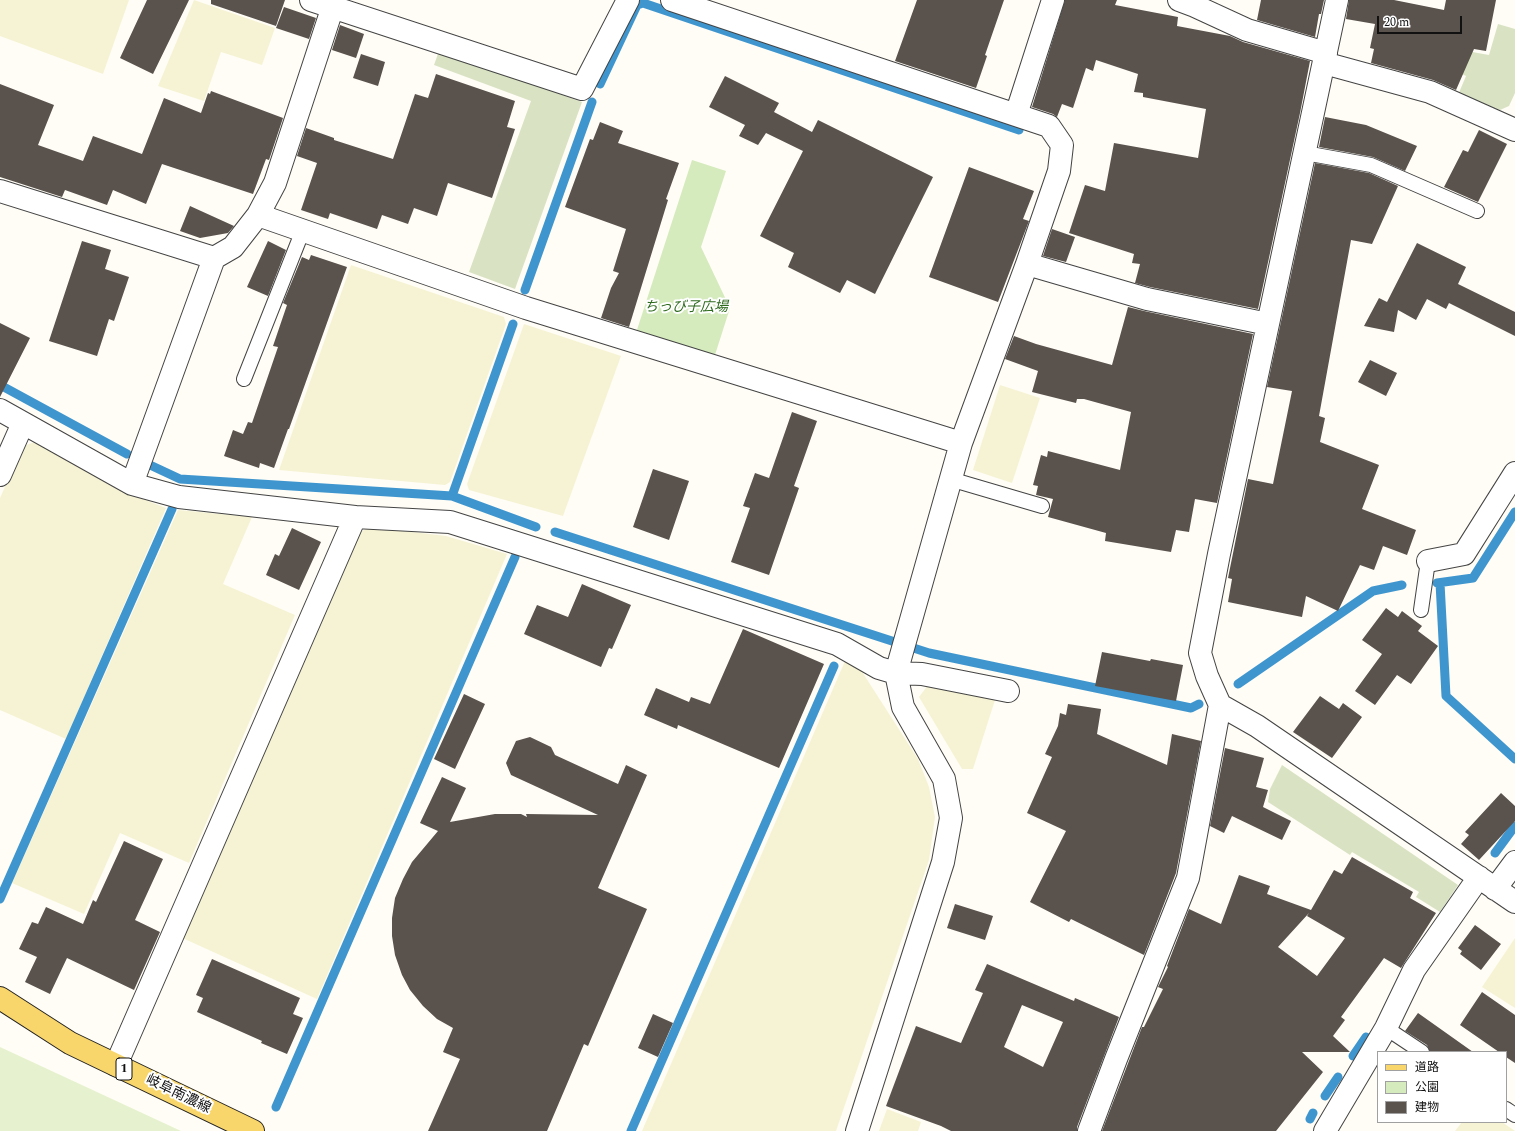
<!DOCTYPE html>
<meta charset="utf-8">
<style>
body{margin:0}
#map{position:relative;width:1515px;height:1131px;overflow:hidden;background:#fffdf5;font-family:Spectral,"Noto Sans JP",serif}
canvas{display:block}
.legend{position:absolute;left:1377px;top:1051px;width:130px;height:72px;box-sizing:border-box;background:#fff;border:1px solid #a0a0a0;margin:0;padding:5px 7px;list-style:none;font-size:12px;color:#111}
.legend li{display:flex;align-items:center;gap:8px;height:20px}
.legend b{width:20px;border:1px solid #a0a0a0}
.scale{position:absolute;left:1377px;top:16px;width:85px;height:18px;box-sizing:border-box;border:2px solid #111;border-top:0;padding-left:5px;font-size:12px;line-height:14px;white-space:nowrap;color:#111;-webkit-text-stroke:3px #fff;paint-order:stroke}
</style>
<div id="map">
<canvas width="1515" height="1131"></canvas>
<ul class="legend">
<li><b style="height:5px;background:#f9d66b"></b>道路</li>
<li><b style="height:11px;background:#d5ebbd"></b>公園</li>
<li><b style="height:11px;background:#5a524d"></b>建物</li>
</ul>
<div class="scale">20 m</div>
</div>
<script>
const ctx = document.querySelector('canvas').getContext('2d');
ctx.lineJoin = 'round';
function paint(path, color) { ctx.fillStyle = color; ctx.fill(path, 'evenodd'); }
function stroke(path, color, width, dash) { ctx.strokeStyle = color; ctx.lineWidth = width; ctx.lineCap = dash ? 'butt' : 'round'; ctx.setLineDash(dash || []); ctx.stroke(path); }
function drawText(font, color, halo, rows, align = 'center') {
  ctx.font = font + ' Spectral,"Noto Sans JP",serif'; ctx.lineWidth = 4; ctx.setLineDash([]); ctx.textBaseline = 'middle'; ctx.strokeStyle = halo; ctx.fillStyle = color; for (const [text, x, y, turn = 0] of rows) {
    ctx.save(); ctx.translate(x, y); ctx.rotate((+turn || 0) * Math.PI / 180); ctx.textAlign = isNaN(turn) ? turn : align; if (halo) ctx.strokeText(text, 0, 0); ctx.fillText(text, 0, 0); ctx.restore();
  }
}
paint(new Path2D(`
 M0 0H129L103 74 0 36Z
 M194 0 275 28 262 65 221 52 204 101 158 86Z
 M351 265 504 317 506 324 450 482 445 485 279 470Z
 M524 324 621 356 563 516 469 490 467 484Z
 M1000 385 1040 398 1012 483 973 470Z
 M38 441 135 496 166 508 66 739 0 710V498L23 446Z
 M178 510 252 517 223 584 295 615 189 863 120 833 84 914 12 883Z
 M370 527 446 536 507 554 317 999 178 936 358 533Z
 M845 661 859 667 918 759 929 787 935 817 929 860 836 1131H642Z
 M928 685 995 700 973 769H962L919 697Z
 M1515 938V1008L1482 987Z
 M887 1109 921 1122 918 1131H879Z
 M1462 1122H1502L1515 1131H1455Z`), '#f6f3d4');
paint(new Path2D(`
 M692 160 726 171 701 247 730 308 714 358 635 336Z`), '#d5ebbd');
paint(new Path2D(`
 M1498 24 1515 29V93L1509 106 1500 110 1458 95 1466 76 1456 71 1461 50 1489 55Z
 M439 51 582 102 515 289 469 272 531 101 434 65Z
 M1282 765 1458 885 1440 912 1416 897 1419 892 1352 852 1350 855 1268 802 1270 789Z`), '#d9e3c4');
paint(new Path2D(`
 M0 1047 181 1131H0Z`), '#e6f2cf');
stroke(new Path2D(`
 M600 84 637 5 643 3 1019 130
 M525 290 592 102
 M0 385 127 454
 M150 465 180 479 452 496 536 527
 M452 496 513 324
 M555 532 929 653 1191 708 1199 704
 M1437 583 1473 578 1515 512
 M1440 583 1446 696 1515 759
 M1238 684 1373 591 1402 585
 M1495 853 1515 826
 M0 899 172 509
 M1353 1056 1366 1037
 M1325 1096 1338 1077
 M276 1107 515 557
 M1310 1119 1313 1113
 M631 1131 834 666`), '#3f96cf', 9);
paint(new Path2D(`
 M147 0H189L153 74 120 58Z
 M211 0H285L276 26 211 4Z
 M917 0H1004L985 55 987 56 976 88 895 61Z
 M1065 0H1117L1115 5 1178 17 1177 26 1230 36 1243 42 1310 61 1300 113 1258 309 1150 287 1135 283 1140 264 1132 263 1134 254 1069 233 1085 185 1105 191 1114 143 1198 158 1206 109 1143 97V93L1134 92 1138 74 1096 60 1093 71 1086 68 1073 108 1062 104 1057 117 1053 114 1032 107Z
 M1261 0H1324L1321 14H1319L1315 37 1257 20Z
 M1349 0H1394L1444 10 1446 0H1496L1486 51 1474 49 1456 90 1433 80 1371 63 1374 49 1370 48 1375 24 1346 19Z
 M284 7 316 18 309 39 276 28Z
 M340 25 364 34 356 58 332 50Z
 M361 54 385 62 378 86 353 78Z
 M436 74 515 101 507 127 515 129 492 198 448 183 437 216 414 208 408 224 382 215 377 229 330 213 328 219 301 210 317 163 297 156 306 128 334 138V140L393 159 415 94 428 98Z
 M725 76 779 103 774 112 812 132 818 120 933 177 875 294 847 280 840 293 788 267 794 253 760 236 803 151 766 133 758 145 739 136 745 125 709 107Z
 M0 84 54 105 38 145 83 161 93 136 142 154 164 98 201 113 208 93 210 94 211 91 283 118 269 160 266 159 253 194 162 164 146 204 113 190 107 205 65 190 62 197 0 177Z
 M1325 117 1366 125 1417 146 1405 171 1373 157 1319 147Z
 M600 122 623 131 618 143 679 163 666 199 668 200 629 327 601 318 611 288 619 273 613 271 626 229 565 207 590 139 593 140Z
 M1479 130 1507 144 1478 202 1444 187 1463 150 1468 152Z
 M1315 163 1369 173 1398 186 1372 244 1351 240 1319 416 1325 418 1320 442 1379 465 1362 509 1416 530 1407 555 1383 546 1374 570 1360 565 1338 611 1306 596 1302 617 1228 602 1232 579 1228 578 1248 479 1273 484 1292 391 1267 387Z
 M969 167 1034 191 1023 219 1029 221 998 302 929 277Z
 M190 206 234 226 228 233 200 238 180 231Z
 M1052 229 1075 237 1066 262 1043 256Z
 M82 241 111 250 105 269 129 277 114 321 109 319 97 356 49 341Z
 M268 241 286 250 268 296 247 287Z
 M1417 243 1466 267 1458 284 1515 312V336L1449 303 1446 309 1427 299 1416 320 1398 310 1394 332 1364 326 1379 298 1387 302Z
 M311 255 347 267 289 429H288L274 468 260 463 259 468 224 456 233 430 243 434 248 422 252 423 278 347 273 346 287 305 283 303 302 257 309 260Z
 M1128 307 1144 311 1253 334 1217 503 1195 499 1189 532 1176 530 1171 552 1105 541 1106 533 1048 517 1053 499 1036 495 1038 486 1033 485 1041 455 1047 457 1048 451 1120 470 1131 412 1084 399H1077L1076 403 1032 392 1038 371 1005 359 1014 336 1036 344 1112 365Z
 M0 323 30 338 0 397Z
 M1370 360 1397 373 1386 396 1358 382Z
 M792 412 817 421 794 486 799 488 769 575 731 562 750 508 743 506 755 473 769 478Z
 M653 469 689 481 669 540 633 527Z
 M292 528 321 542 299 590 266 575 275 554 279 556Z
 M582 584 631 605 612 649 609 648 601 667 524 634 537 605 568 617Z
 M1386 608 1398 617 1402 611 1422 626 1418 631 1438 646 1411 684 1397 675 1375 705 1355 691 1382 654 1362 640Z
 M743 629 824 664 779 768 678 725 677 729 644 715 656 688 689 702 691 697 710 704Z
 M1102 652 1150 661 1151 659 1183 665 1176 701 1095 686Z
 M464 694 485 704 455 769 434 759Z
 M1320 696 1339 709 1343 703 1362 717 1332 758 1293 732Z
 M1068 704 1101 709 1097 734 1167 765 1172 734 1201 741 1176 873 1144 955 1071 919 1069 922 1030 902 1066 831 1027 813 1052 757 1045 754 1058 726 1060 713 1066 715Z
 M530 737 551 747 555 755 618 784 626 765 647 775 598 888 647 909 588 1046 584 1044 547 1131H428L460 1059 443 1052 453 1028 437 1019 423 1006 410 990 402 975 395 955 392 936V918L395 898 403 879 412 862 438 831 420 823 442 777 466 788 450 822 495 814H521L527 817 526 814 598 815 511 775 506 763 516 741Z
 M1225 748 1264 758 1256 787 1268 790 1263 807 1291 821 1282 840 1232 816 1224 833 1210 826Z
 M1501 793 1515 806V821L1479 860 1461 844 1469 835 1465 832Z
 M124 841 163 859 135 920 160 932 134 990 67 958 50 994 25 982 37 957 19 949 32 922 38 924 46 907 83 924 93 900 96 902Z
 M1352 857 1413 892 1410 898 1436 913 1401 968 1384 958 1341 1017 1345 1020 1333 1036 1350 1052H1302L1323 1072 1276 1131H1102L1142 1027H1144L1163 989 1158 987 1168 967 1167 966 1189 909 1221 924 1239 875 1270 886 1267 894 1311 910 1334 870 1342 874ZM1309 913 1307 916 1345 938 1317 976 1278 947Z
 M955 904 993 916 985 940 947 928Z
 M1475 925 1501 944 1481 970 1460 954 1462 951 1458 948Z
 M212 959 300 998 293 1014 303 1018 287 1054 261 1043 262 1041 197 1012 203 998 196 995Z
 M987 964 1074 1001 1075 998 1119 1017 1077 1127V1131H951L941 1126 886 1106 916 1026 961 1043 983 993 975 990ZM1022 1005 1063 1022 1043 1067 1004 1047Z
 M1482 992 1515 1015V1063L1506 1057V1052H1499L1460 1025Z
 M1418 1013 1473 1052H1430L1427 1045 1405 1031Z
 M653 1014 673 1023 658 1057 638 1048Z`), '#5a524d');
const lane = new Path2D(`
 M1305 153 1371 165 1477 211
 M244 379 303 230
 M950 479 1042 506
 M1421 610 1428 561
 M1386 1028 1422 1052
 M1506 1109 1515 1115`);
const street = new Path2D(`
 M311 0 582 89 628 0
 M672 0 1016 115
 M1179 0 1195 6 1247 30 1326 53
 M1337 0 1219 554 1200 653 1207 676 1220 705 1257 726 1515 902
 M1324 63 1430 92 1515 130
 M0 191 214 258 233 247 258 215 275 183 335 0
 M258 215 526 308 961 443
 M1027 264 1147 299 1268 324
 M0 410 132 484 179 497 355 517
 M0 475 23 423
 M132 484 214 258
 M1428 561 1464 554 1515 473
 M1495 889 1515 862
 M116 1065 355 517 450 522 837 644 879 668 896 673 922 674 1008 691
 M857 1131 943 862 951 818 944 779 903 707 896 673 961 443 1027 264 1059 171 1062 145 1049 126 1016 115 1053 0
 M1089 1131 1116 1059 1188 878 1220 705
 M1325 1131 1386 1028 1414 970 1479 877`);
const primary = new Path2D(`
 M0 998 70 1043 253 1131`);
stroke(lane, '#444', 16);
stroke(street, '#444', 24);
stroke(primary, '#222', 24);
stroke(lane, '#fff', 14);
stroke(street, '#fff', 22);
stroke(primary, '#f9d66b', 22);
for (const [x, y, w] of [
 [124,1069,16]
]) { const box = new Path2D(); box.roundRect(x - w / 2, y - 11, w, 22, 3); ctx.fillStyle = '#fff'; ctx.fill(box); stroke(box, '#111', 1); }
drawText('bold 13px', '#111', null, [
 ["1",124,1069]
]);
drawText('italic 14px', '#2f6b1f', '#fff', [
 ["ちっび子広場",686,308]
]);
drawText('14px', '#111', '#fff', [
 ["岐阜南濃線",178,1095,26]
]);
</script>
